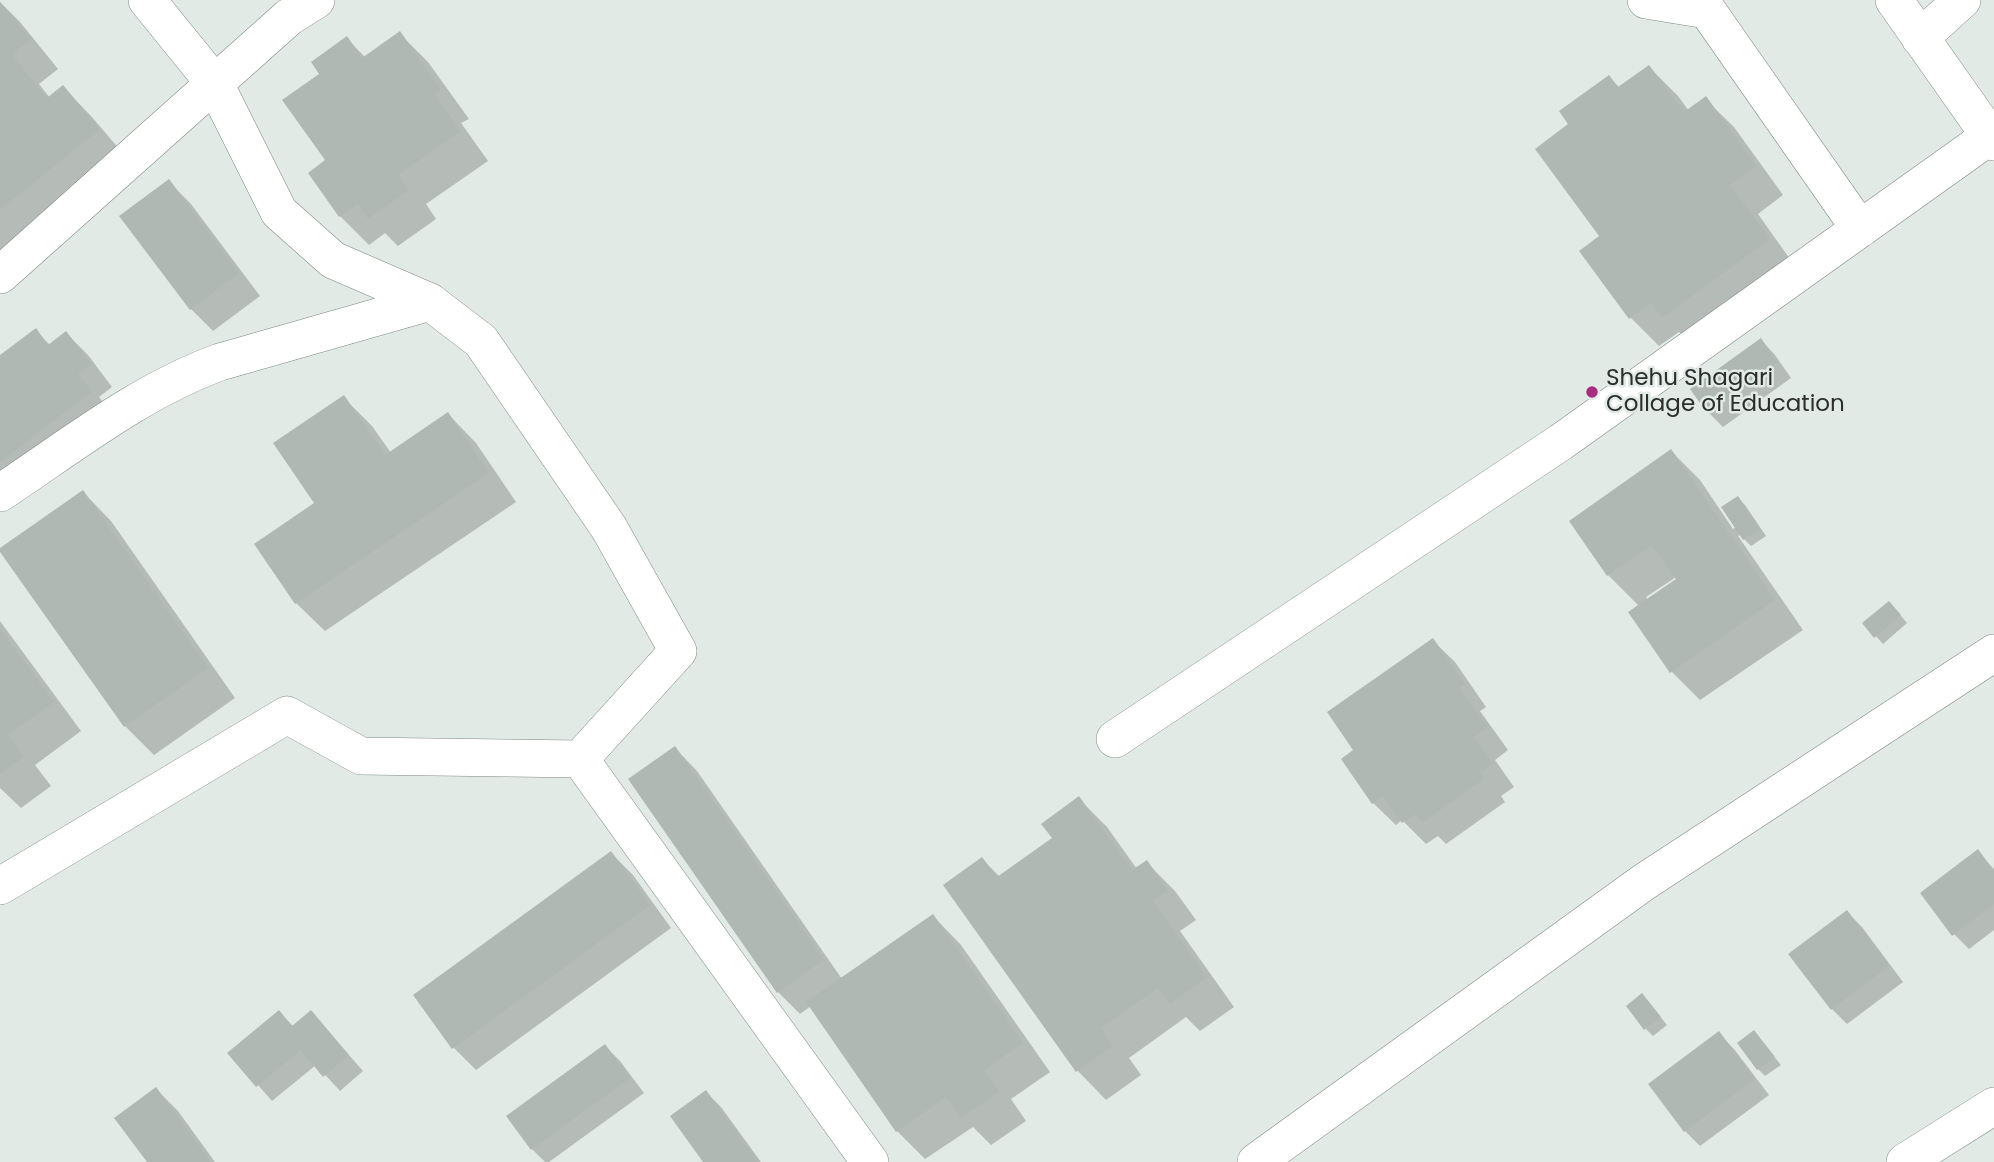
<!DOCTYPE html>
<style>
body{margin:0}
canvas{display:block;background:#e2eae5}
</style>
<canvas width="1994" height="1162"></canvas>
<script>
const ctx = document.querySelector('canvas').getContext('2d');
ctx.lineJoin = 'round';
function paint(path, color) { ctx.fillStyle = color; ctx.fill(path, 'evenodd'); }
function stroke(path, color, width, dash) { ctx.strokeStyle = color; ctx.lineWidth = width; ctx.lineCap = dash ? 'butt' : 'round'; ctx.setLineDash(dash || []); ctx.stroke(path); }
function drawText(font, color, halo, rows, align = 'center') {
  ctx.font = font + ' Poppins,sans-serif'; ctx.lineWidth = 5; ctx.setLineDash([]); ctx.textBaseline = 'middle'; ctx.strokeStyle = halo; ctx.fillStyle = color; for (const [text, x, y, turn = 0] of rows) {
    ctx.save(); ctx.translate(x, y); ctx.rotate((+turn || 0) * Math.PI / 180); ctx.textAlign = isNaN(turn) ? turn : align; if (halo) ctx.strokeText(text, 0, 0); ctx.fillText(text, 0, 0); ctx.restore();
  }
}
paint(new Path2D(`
 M0 2 20 22 58 69 39 84 50 98 63 87 91 116 127 158 0 262Z
 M400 34 428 62 469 119 461 123 488 161 426 204 436 219 398 246 385 233 369 245 340 216 310 174 328 161 321 74 347 39 366 58Z
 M1649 67 1678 96 1689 111 1705 99 1734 127 1783 195 1758 214 1797 269 1692 345 1679 332 1659 346 1630 317 1602 236 1571 125 1609 77 1620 88Z
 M168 181 191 204 260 296 213 331 191 309Z
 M36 331 50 345 66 333 88 355 112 387 99 397 113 415 0 493V358Z
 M1761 340 1775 355 1791 378 1723 427 1708 412Z
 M344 398 372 426 391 453 448 414 476 443 516 502 325 631 296 603 316 504Z
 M1671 451 1700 480 1733 529 1736 527 1738 498 1745 505 1766 536 1751 546 1740 535 1738 536 1803 630 1700 700 1672 672 1631 612 1639 606 1608 575 1571 521ZM1676 577 1678 580 1648 600 1646 597Z
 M83 492 111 521 235 698 154 755 125 726 1 550Z
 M1896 610 1907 623 1883 644 1865 624Z
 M0 621 81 731 35 765 51 786 21 808 0 788Z
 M1432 640 1455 662 1486 707 1480 711 1508 750 1495 760 1514 787 1501 796 1505 802 1446 844 1438 836 1426 844 1402 820 1396 825 1373 803 1355 750Z
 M675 748 697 771 842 979 933 916 961 945 1050 1072 1011 1099 1026 1121 991 1145 973 1127 925 1159 897 1131 811 1006 800 1014 778 992Z
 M1079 799 1107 827 1137 869 1146 862 1175 891 1196 920 1180 931 1234 1007 1200 1031 1186 1017 1129 1058 1141 1075 1106 1100 1078 1071 945 886 982 859 1000 877 1054 839Z
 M1977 852 1994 869V930L1969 949 1954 934Z
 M611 853 633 875 671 928 476 1070 454 1048 415 995Z
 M1847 912 1862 927 1903 982 1847 1024 1832 1009 1791 955Z
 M1649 1003 1667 1025 1653 1036 1646 1029Z
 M279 1012 294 1027 311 1012 363 1071 340 1091 316 1065 272 1101 230 1053Z
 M1754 1032 1781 1065 1765 1076 1758 1069Z
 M1719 1034 1734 1049 1769 1095 1700 1146 1685 1131Z
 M605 1046 620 1061 644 1093 549 1162H545L532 1149Z
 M156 1089 178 1111 215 1162H149Z
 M706 1092 721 1107 761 1162H705Z`), '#0003');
paint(new Path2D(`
 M0 2 31 39 12 55 47 98 63 85 100 129 0 210Z
 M400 31 441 90 434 94 461 131 398 175 409 190 368 219 358 204 339 217 308 173 325 160 282 100 319 74 311 62 347 36 362 58Z
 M1649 65 1684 112 1706 96 1756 166 1730 185 1770 239 1662 318 1651 302 1629 319 1579 251 1599 236 1535 149 1568 124 1559 111 1609 75 1618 87Z
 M169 179 239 273 190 310 119 216Z
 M36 328 48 345 66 331 91 364 78 374 92 392 0 462V355Z
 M1761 338 1777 362 1707 413 1690 389Z
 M344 395 385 455 448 412 489 473 295 604 254 544 314 503 273 443Z
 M1671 449 1775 600 1670 673 1628 612 1676 579 1652 545 1607 576 1569 521Z
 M83 490 208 668 124 727 0 552V548Z
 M1738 496 1760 529 1743 540 1721 507Z
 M1889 601 1901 615 1874 638 1862 623Z
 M0 629 54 702 8 735 24 757 0 774Z
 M1433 638 1465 684 1459 688 1488 727 1474 737 1493 764 1480 773 1484 779 1422 823 1416 814 1402 823 1383 796 1372 804 1341 759 1353 750 1327 712Z
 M675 746 824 960 777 993 628 779Z
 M1079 796 1132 870 1147 860 1168 891 1153 901 1207 977 1170 1004 1158 988 1101 1028 1113 1046 1076 1072 943 885 982 857 997 877 1052 838 1041 824Z
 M1978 849 1994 871V904L1952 936 1920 893Z
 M611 851 650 905 452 1049 413 995Z
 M1847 910 1889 966 1831 1010 1788 954Z
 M933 914 1023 1043 984 1070 999 1092 961 1118 946 1097 896 1132 806 1002Z
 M1642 993 1661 1017 1644 1030 1626 1006Z
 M279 1010 292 1026 311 1010 349 1055 323 1077 301 1050 256 1087 227 1053Z
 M1754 1030 1775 1057 1757 1070 1737 1043Z
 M1719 1031 1755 1079 1684 1132 1648 1084Z
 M605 1044 630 1078 531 1150 506 1116Z
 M156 1087 211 1162H147L114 1118Z
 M706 1090 758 1162H703L670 1116Z`), '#b0b8b3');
const street = new Path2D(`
 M1646 0 1707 10 1860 229
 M1894 0 1994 142
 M1920 38 1962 0
 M0 275 289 17 316 0
 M0 493C71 446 140 391 220 362L430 302
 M1115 739 1561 442 1990 136
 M580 759 870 1162
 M0 886 287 715 361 756 580 759 678 651 609 528 481 341 430 302 333 260 279 212 215 84 147 0
 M1256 1162 1644 882 1994 653
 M1905 1162 1994 1106`);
stroke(street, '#818985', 38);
stroke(street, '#fff', 37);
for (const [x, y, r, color] of [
 [1592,392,7,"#a72d82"]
]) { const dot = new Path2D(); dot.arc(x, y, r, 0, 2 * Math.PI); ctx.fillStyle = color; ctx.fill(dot); stroke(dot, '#e2eae5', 2.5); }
drawText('23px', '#2b2e2d', '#e2eae5', [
 ["Shehu Shagari",1606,379],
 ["Collage of Education",1606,405]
], 'left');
</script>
